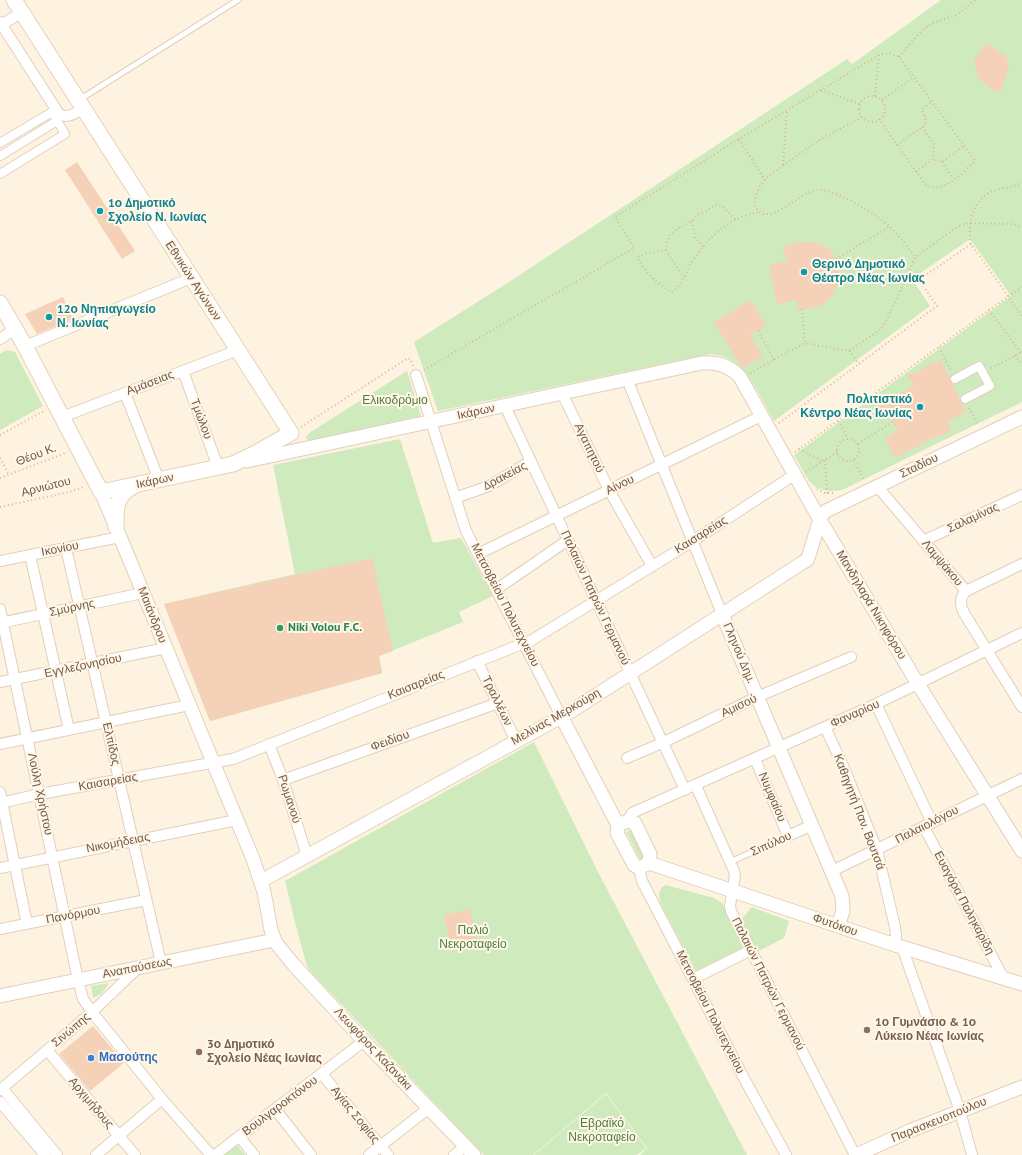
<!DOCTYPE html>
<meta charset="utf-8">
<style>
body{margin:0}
canvas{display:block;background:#fdf3e0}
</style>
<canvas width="1022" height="1155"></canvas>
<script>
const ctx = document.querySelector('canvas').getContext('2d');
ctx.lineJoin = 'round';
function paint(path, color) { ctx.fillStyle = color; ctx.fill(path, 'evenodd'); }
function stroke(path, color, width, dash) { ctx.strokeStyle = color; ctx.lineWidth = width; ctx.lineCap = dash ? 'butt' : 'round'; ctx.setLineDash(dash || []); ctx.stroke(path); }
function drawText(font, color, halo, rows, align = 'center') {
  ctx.font = font + ' "PT Sans",sans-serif'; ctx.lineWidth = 4; ctx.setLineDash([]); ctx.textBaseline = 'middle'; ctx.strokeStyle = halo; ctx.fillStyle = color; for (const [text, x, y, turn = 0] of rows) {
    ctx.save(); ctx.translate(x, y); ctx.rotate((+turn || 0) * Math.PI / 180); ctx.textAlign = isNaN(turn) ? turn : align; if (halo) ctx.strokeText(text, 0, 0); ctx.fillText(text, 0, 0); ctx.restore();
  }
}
paint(new Path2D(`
 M941 0H1022V402L842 490C810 495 808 478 794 455L1011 296 970 239 919 274 915 279 916 285 930 306 774 421C759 395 744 355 710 354L438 411 414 342 509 282 847 59 852 64Z
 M6 350 15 352 43 406 0 430V354Z
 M407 371 421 416 312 441 306 439V437L309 433Z
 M400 439 433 543 461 538 493 596 459 612 463 622 379 656 382 673 210 721 164 604 295 574 273 465Z
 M534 742 598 872 747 1155H640L647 1148 606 1093 533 1155H484L310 971 307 966 298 934 285 881Z
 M630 830 645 858 641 861 626 832Z
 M666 885 714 898 722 903 745 949 697 973 660 902 659 893 662 887Z
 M752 907 789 921 784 938 755 953 739 922Z
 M108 983V985L101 994 93 998 91 986Z
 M606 1094 646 1148 637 1155H534Z
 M236 1144 245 1155H221Z`), '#cfebbe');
paint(new Path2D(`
 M986 43 1006 56 1009 68 1000 93 993 90 977 77 974 61Z
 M77 162 135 251 122 259 65 170Z
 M810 242 820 244 830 250 836 259 838 267 839 278 837 287 833 295 825 303 813 308 798 309 797 300 777 304 769 266 787 260 782 248 793 243Z
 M63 297 73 319 37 334 25 314Z
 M751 300 766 326 750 335 763 356 742 368 714 322Z
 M941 360 966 412 946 422 951 430 940 437 939 435 895 458 885 438 898 430 888 416H883L877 410V401L885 398 891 400 914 385 906 375 920 371 928 365Z
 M372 558 393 651 379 656 382 673 210 721 164 604Z
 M470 909 479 946 452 952 444 915Z
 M93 1026 124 1063 90 1091 59 1054Z`), '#f4d1b7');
const service = new Path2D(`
 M79 100 238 0
 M730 862 788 836`);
const pedestrian = new Path2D(`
 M0 143 52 112 65 134 0 174
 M0 156 57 121
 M955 379 979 366 990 386 965 399`);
const minor = new Path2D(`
 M0 22 59 114C68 119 75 113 83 109
 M0 26 22 12
 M0 339 15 329
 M25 346 191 278
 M183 371 218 467
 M416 375 466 531 561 716
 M627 379 722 614
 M125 393 159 480
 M562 393 609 490 652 566
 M505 406 685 790
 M62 417 238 350
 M877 486 966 591C959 598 960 605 964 613L1022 707
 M455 498 489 486 531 461
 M923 541 1022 495
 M66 548 161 963
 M478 554 761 416
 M30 555 69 730
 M0 561 120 537
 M497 589 568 540
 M966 591 1022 564
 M0 609 78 980 83 999 92 1012 162 1099 211 1155
 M0 623 143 593
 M477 661 516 741
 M0 682 166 648
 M876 704 932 823
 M825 727 844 768 877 850 895 927 896 935 895 945
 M0 744 189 705
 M269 744 283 780 307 856
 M627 758 662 743 757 697 851 657
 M755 759 788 836 812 825
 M283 780 498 703
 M696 786 734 871 735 875 730 906 731 911 855 1155
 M0 792 27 924
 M0 803 40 794 233 759 532 640 693 541 794 475
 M628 821 632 813 876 704 1022 633
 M924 827 1004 979
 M0 868 237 820
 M639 868 642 881 746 1082 786 1155
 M832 871 1022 779
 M0 929 146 900
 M902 947 960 1111 972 1155
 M693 979 751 950
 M47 1050 135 1155
 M322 1074 388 1155
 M2 1088 57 1155
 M0 1090 92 1012 139 967
 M0 1102 45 1155
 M275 1109 311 1155
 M239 1136 254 1155
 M96 1155 162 1099
 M215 1155 364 1041
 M369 1155 429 1108
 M454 1155 466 1146`);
const tertiary = new Path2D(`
 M247 461 702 363C716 362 730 366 740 377L820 520 918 684 1022 851
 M101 492 116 527 253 859 264 892 271 930 276 943 293 964 364 1041 474 1155
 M722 614 842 896 843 911 838 926
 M561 716 618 825
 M628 821 635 823 650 854 649 863 639 868 634 865 617 833 618 825Z
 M649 863 895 945 1022 984
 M261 881 570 712 802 563 807 560 809 555 821 516 826 511 1022 417
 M0 996 274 940
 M856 1155 912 1130 1022 1087`);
const secondary = new Path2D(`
 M0 303 25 346 101 492 233 464 256 453 291 433 14 0
 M116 527C116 509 115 495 134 486`);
stroke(service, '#e2cfbc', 7);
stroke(pedestrian, '#e2cfbc', 10);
stroke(minor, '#e2cfbc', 12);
stroke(tertiary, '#e2cfbc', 15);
stroke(secondary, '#e7d1ba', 17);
stroke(new Path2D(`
 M899 57 914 39 923 30 931 24 958 14 975 0
 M821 90 860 104
 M859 109a13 13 0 1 1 26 0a13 13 0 1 1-26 0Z
 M875 96 879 55
 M882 100 914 77
 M862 117 821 139 770 175C760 184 745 205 763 214H771C787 209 800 194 817 190 833 187 877 215 889 226 899 235 907 247 915 257
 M922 127 934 144 933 159
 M739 139 765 180
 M897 145 925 125 926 120 922 110 932 101
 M942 162 953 179
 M783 165 787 110
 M916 172 933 159 942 162 964 146
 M735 219 722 206 715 205 705 212 699 214 692 221 677 229 670 234 667 242 666 250 644 254 637 258C647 274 656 283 672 292 682 285 686 272 692 262 708 237 730 217 759 212
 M692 221 695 238 704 247
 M971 244C967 227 972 202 989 193 999 187 1012 188 1022 183
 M666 250 673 262 684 277
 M836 259 889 227
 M907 277 921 280
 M802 309 805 343
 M989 310 1021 353
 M758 331 774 360
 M939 347 951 371
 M849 351 859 364
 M1015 355 1022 365
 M991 368 1022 352
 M424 370 634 248 615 217 739 139 879 55 889 53 899 57 974 159 973 163C961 174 943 195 925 184L879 119
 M750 373 805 343 849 351 880 330 885 323 909 273 915 257 954 229 962 225 971 223 1013 224 1022 228
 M969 408 978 425
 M838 421 848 438
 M779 423 937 306 921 283 923 277 971 244 1022 316
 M301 427 408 358 411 360 413 366
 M0 435 46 410
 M837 450a11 11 0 1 1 22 0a11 11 0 1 1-22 0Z
 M858 444 892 422
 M799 449 823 461
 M795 452 989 310 1022 287
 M0 458 9 475
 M825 460 827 493
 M854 460 864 480
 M806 472 837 452
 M0 478 66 453
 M817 489 824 493H835
 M0 507 69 492 84 487`), '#d9b59a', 2, [1, 3]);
stroke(service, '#fff', 5);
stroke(pedestrian, '#fff', 8);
stroke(minor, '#fff', 10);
stroke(tertiary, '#fff', 13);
stroke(secondary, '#fff', 15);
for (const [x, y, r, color] of [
 [100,211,4,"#0f9aa8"],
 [804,272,4,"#0f9aa8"],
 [49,317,4,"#0f9aa8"],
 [920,407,4,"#0f9aa8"],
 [280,628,4,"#2e9e5b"],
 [867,1030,4,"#8d6e63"],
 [199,1052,4,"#8d6e63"],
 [91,1058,4,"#3f7fe0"]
]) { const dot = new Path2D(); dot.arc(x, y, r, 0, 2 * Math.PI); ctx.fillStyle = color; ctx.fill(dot); stroke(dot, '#fff7e8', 1.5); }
drawText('bold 12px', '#0d838f', '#fff7e8', [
 ["1ο Δημοτικό",108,204],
 ["Σχολείο Ν. Ιωνίας",108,218],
 ["Θερινό Δημοτικό",812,265],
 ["Θέατρο Νέας Ιωνίας",812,279],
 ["12ο Νηπιαγωγείο",57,310],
 ["Ν. Ιωνίας",57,324],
 ["Πολιτιστικό",912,400,"right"],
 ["Κέντρο Νέας Ιωνίας",912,414,"right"]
], 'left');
drawText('12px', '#765946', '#fff7e8', [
 ["Εθνικών Αγώνων",193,281,57],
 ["Αμάσειας",150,383,-21],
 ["Ικάρων",476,412,-12],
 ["Τμώλου",201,419,70],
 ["Αγαπητού",589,448,64],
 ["Θέου Κ.",36,455,-21],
 ["Σταδίου",919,466,-26],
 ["Δρακείας",505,476,-28],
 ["Ικάρων",155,481,-12],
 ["Αίνου",620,485,-26],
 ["Αρνιώτου",46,487,-14],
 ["Σαλαμίνας",973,518,-25],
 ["Καισαρείας",701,535,-32],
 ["Ικονίου",60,549,-11],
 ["Λαμψάκου",942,563,50],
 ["Παλαιών Πατρών Γερμανού",595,598,65],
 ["Μετσοβείου Πολυτεχνείου",505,605,63],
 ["Μανδηλαρά Νικηφόρου",871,605,59],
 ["Σμύρνης",72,608,-12],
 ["Μαιάνδρου",152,615,68],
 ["Γληνού Δημ.",739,653,67],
 ["Εγγλεζονησίου",83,666,-12],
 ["Καισαρείας",416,685,-22],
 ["Τραλλέων",497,701,64],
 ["Αμισού",739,706,-25],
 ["Φαναρίου",855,714,-24],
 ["Μελίνας Μερκούρη",556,717,-30],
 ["Φειδίου",390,741,-20],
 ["Ελπίδος",111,744,77],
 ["Καισαρείας",108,782,-10],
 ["Λούλη Χρήστου",40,794,78],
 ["Νυμφαίου",772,797,67],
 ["Ρωμανού",289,799,72],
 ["Καθηγητή Παν. Βουτσά",859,812,69],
 ["Παλαιολόγου",927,825,-27],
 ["Νικομήδειας",118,843,-11],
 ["Σιπύλου",771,844,-24],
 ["Ευαγόρα Παληκαρίδη",964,903,62],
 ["Πανόρμου",73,915,-11],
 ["Φυτόκου",835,925,19],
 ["Αναπαύσεως",137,968,-11],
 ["Παλαιών Πατρών Γερμανού",768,984,63],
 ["Μετσοβείου Πολυτεχνείου",710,1012,63],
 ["Σινώπης",71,1030,-40],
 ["Λεωφόρος Καζανάκι",373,1049,47],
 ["Αρχιμήδους",91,1103,50],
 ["Βουλγαροκτόνου",280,1106,-37],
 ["Αγίας Σοφίας",355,1115,51],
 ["Παρασκευοπούλου",939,1120,-22]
]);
drawText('12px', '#4e7c3e', '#fff7e8', [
 ["Ελικοδρόμιο",395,401],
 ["Παλιό",473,931],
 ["Νεκροταφείο",473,945],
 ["Εβραϊκό",602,1124],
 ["Νεκροταφείο",602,1138]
]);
drawText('bold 12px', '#27864d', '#fff7e8', [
 ["Niki Volou F.C.",288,628]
], 'left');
drawText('bold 12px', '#785e54', '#fff7e8', [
 ["1ο Γυμνάσιο & 1ο",875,1023],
 ["Λύκειο Νέας Ιωνίας",875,1037],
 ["3ο Δημοτικό",207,1045],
 ["Σχολείο Νέας Ιωνίας",207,1059]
], 'left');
drawText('bold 12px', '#366cbe', '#fff7e8', [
 ["Μασούτης",99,1058]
], 'left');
</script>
